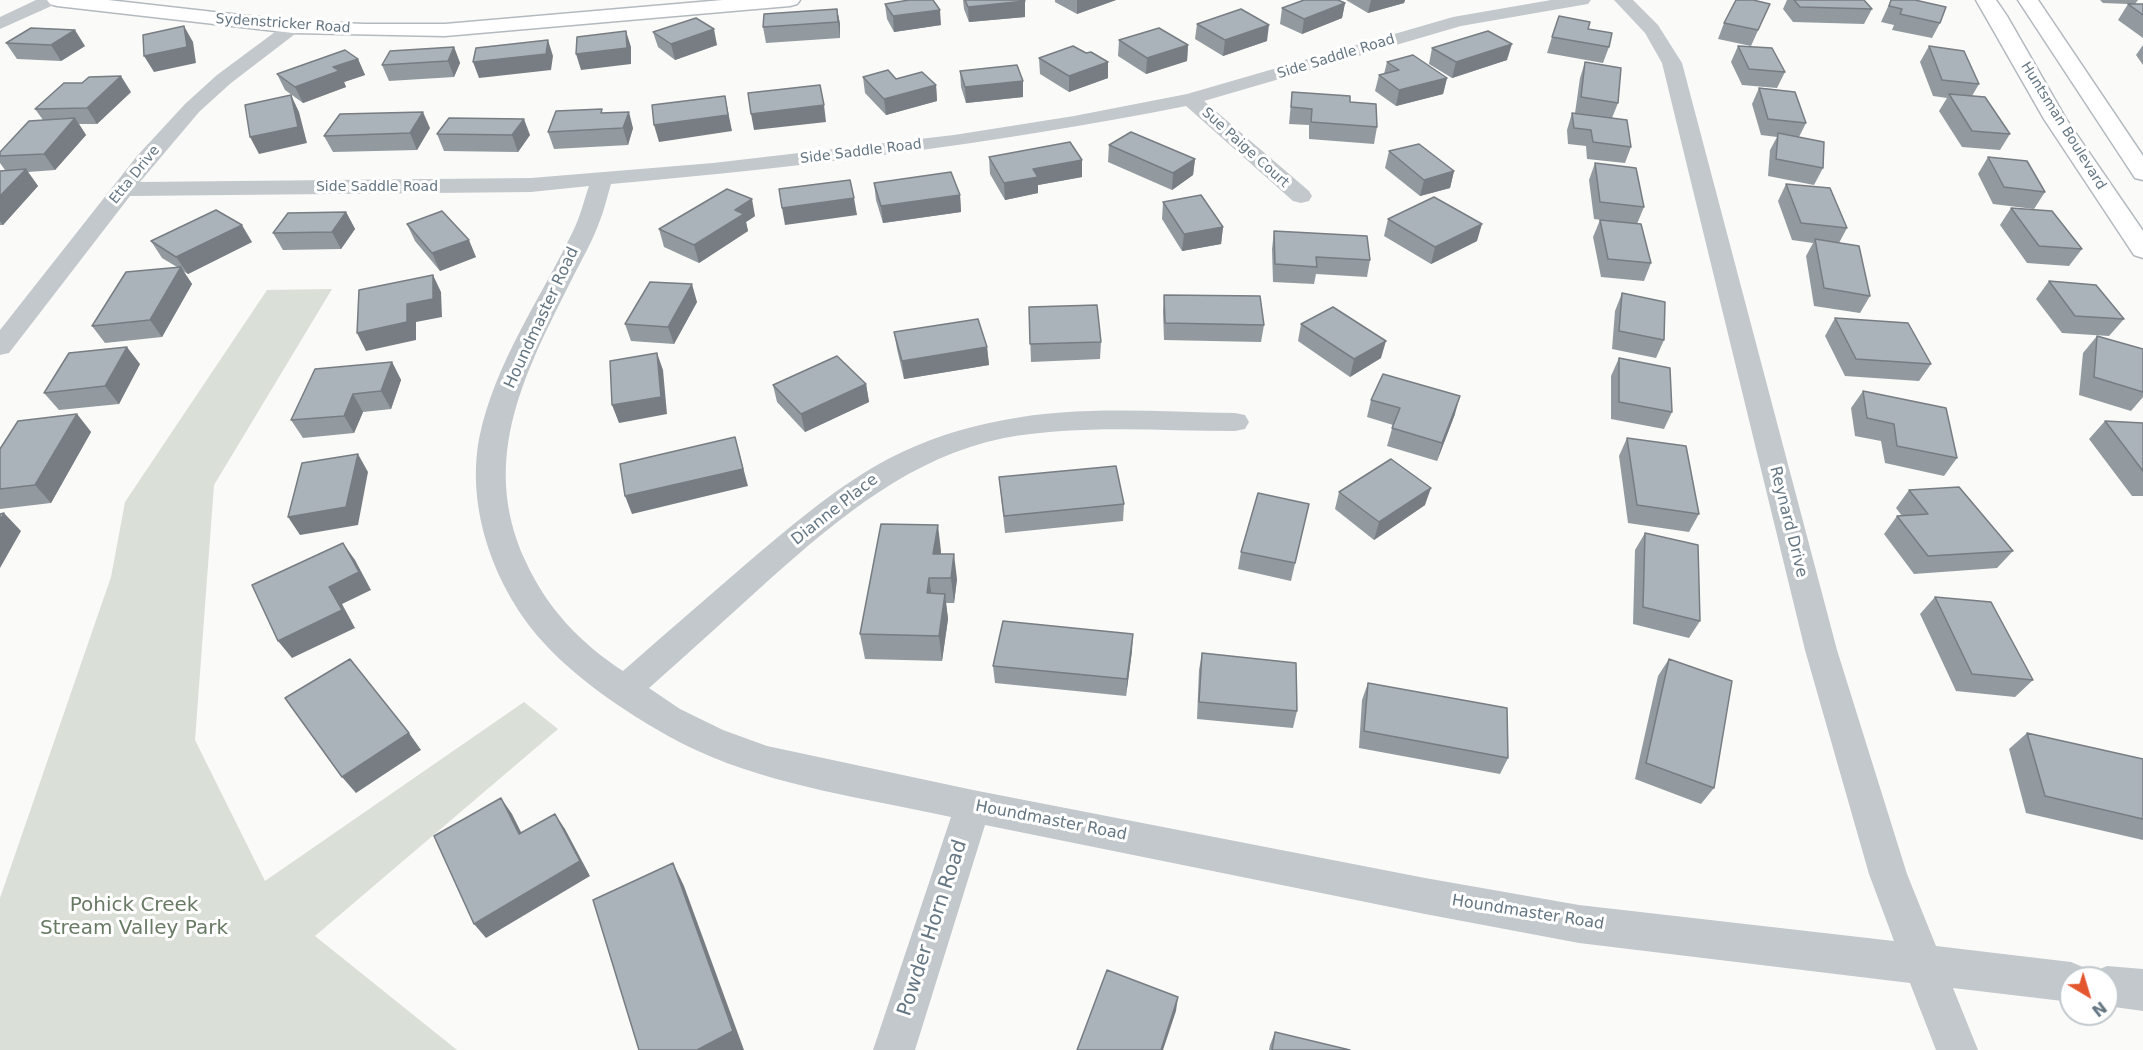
<!DOCTYPE html>
<style>
body{margin:0}
#map{position:relative;width:2143px;height:1050px;overflow:hidden;background:#fafaf8;font-family:"DejaVu Sans",sans-serif}
canvas{display:block}
.north{position:absolute;left:2059px;top:966px;width:60px;height:60px;box-sizing:border-box;background:#fff;border:2px solid #c1c8cd;border-radius:50%;rotate:142deg;font-size:16px;font-weight:700;line-height:24px;text-align:center;color:#657683}
.north::after{content:'';display:block;margin:auto;width:21px;height:27px;background:#e4572e;clip-path:polygon(50% 0,100% 100%,50% 72%,0 100%)}
</style>
<div id="map">
<canvas width="2143" height="1050"></canvas>
<div class="north">N</div>
</div>
<script>
const ctx = document.querySelector('canvas').getContext('2d');
ctx.lineJoin = 'round';
function paint(path, color) { ctx.fillStyle = color; ctx.fill(path, 'evenodd'); }
function stroke(path, color, width, dash) { ctx.strokeStyle = color; ctx.lineWidth = width; ctx.lineCap = dash ? 'butt' : 'round'; ctx.setLineDash(dash || []); ctx.stroke(path); }
function drawText(font, color, halo, rows, align = 'center') {
  ctx.font = font + ' "DejaVu Sans",sans-serif'; ctx.lineWidth = 6; ctx.setLineDash([]); ctx.textBaseline = 'middle'; ctx.strokeStyle = halo; ctx.fillStyle = color; for (const [text, x, y, turn = 0] of rows) {
    ctx.save(); ctx.translate(x, y); ctx.rotate((+turn || 0) * Math.PI / 180); ctx.textAlign = isNaN(turn) ? turn : align; if (halo) ctx.strokeText(text, 0, 0); ctx.fillText(text, 0, 0); ctx.restore();
  }
}
paint(new Path2D(`
 M332 289 214 485 195 740 265 881 524 702 558 729 315 936 457 1050H0V898L111 577 125 502 267 290Z`), '#dadfd7');
const secondary = new Path2D(`
 M47 0H108L293 21 364 24H445L723 0H800L797 4 790 6 445 36 293 33 57 6 50 4Z
 M1976 0H1996L2007 16 2066 119 2143 231V258L2134 255 2044 119Z
 M2018 0H2038L2143 156V180L2135 178Z`);
stroke(secondary, '#b3babf', 3);
paint(new Path2D(`
 M36 0H59L56 4 0 29V17Z
 M1551 0H1591L1588 4 1582 5 1461 26 1204 101 1309 191 1312 196 1309 201 1301 203 1293 201 1186 106C996 144 804 167 611 184 607 197 604 211 599 223 592 242 582 259 573 277 527 369 478 457 525 560 546 607 580 643 623 671 666 633 710 595 753 558 796 522 839 485 888 459 924 440 964 427 1004 420 1080 405 1158 412 1235 413L1245 415 1249 422 1245 429 1235 431C1159 431 1080 424 1004 438 911 457 840 517 770 579 730 615 690 652 649 688L680 709 723 730 767 746 973 790 1425 878 1579 905 1894 941 1869 874 1805 650 1662 63 1645 33 1614 0H1633L1658 25 1682 63 1837 650 1907 874 1936 946 2071 962 2085 968 2090 978H2071V1002L1953 988 1978 1050H1936L1910 983 1579 943 1425 914 985 825 915 1050H873L951 817C869 799 774 786 698 751 648 728 579 683 543 642 495 589 466 510 479 439 494 363 542 297 575 227 581 214 584 200 589 186L531 192 130 196 9 353 0 355V330L137 156 185 104 217 75 287 23H299L302 27 299 31 231 83 199 112 140 182 531 178 713 163 954 135 1074 116 1187 94 1453 17Z
 M2107 966 2143 969V1011L2107 1006V978H2090L2093 972Z`), '#c3c8cc');
paint(secondary, '#fff');
paint(new Path2D(`
 M963 0H1024L1025 17 969 22 964 9Z
 M1055 0H1116L1077 14 1055 2Z
 M1346 0H1405L1404 3 1368 13Z
 M1787 0H1864L1872 9 1864 24 1793 22 1783 9Z
 M1891 0 1940 23 1932 38 1892 30 1894 25 1881 22Z
 M2100 0H2138L2135 4H2143V38L2118 20 2128 4 2103 3Z
 M1345 3 1342 18 1302 34 1280 24 1282 8Z
 M885 4 941 25 894 32 887 19Z
 M1770 4 1751 46 1718 39 1724 23Z
 M837 9 840 24V38L766 43 763 27Z
 M1197 24 1267 41 1223 56 1195 39Z
 M1588 29 1609 47 1603 63 1547 53 1552 37Z
 M653 32 717 45 675 60 658 47Z
 M1119 40 1188 45 1187 61 1146 74 1118 56Z
 M6 43 85 46 61 61 17 59Z
 M2143 45V65L2136 55Z
 M1738 46 1785 72 1777 88 1742 85 1731 62Z
 M1929 46 1979 84 1972 96 2010 134 2000 150 1962 147 1939 111 1947 98 1933 96 1920 62Z
 M454 47 460 63 454 77 389 81 382 65Z
 M1432 48 1507 60 1452 78 1429 64Z
 M1086 53 1108 78 1069 92 1040 74 1039 58Z
 M358 59 365 75 344 82 346 87 303 103 285 90 277 74Z
 M1387 62 1447 78 1443 94 1396 106 1375 91 1379 75 1384 74Z
 M1585 62 1618 103 1612 118 1631 147 1625 163 1587 159 1586 146 1568 144 1567 130 1572 113 1590 115 1575 113 1580 78Z
 M960 71 1023 97 966 103 961 87Z
 M863 77 896 79 936 85 937 101 886 115 865 93Z
 M1759 88 1806 123 1799 137 1823 168 1814 185 1768 176 1770 150 1777 137 1761 135 1752 104Z
 M131 92 97 124H79L86 135 55 170 28 172 38 186 3 225H0V171L5 170 0 163V152L43 120 35 109Z
 M1292 92 1350 102 1377 127 1374 144 1309 139V125L1289 124Z
 M430 128 417 150 333 152 324 136Z
 M633 128 628 145 554 149 548 132Z
 M437 134 530 135 518 152 444 151Z
 M1109 145 1195 159 1193 175 1172 190 1108 162Z
 M1389 151 1454 171 1450 188 1420 196 1385 168Z
 M989 157 1082 160V177L1038 185V193L1005 200 990 174Z
 M1988 157 2045 192 2034 209 1993 204 1978 174Z
 M1595 163 1644 207 1637 224 1651 263 1644 281 1601 277 1593 237 1600 220 1617 222 1594 219 1589 180Z
 M874 183 960 195 961 212 883 223 876 200Z
 M1786 184 1847 228 1839 243 1870 296 1860 313 1814 306 1806 256 1813 243 1792 240 1778 201Z
 M1163 202 1223 227 1221 244 1182 251 1162 219Z
 M2011 208 2082 249 2069 266 2027 263 2000 225Z
 M346 212 355 229 341 249 283 250 273 233Z
 M755 216 746 222 748 231 699 263 664 247 659 229Z
 M1388 219 1477 241 1431 264 1384 236Z
 M407 224 476 257 440 271 415 241Z
 M1274 231 1370 260 1367 277 1316 274 1314 284 1273 282 1272 249Z
 M151 241 252 242 188 274 183 271 192 284 162 337 105 343 92 326 177 267 162 258Z
 M2049 281 2124 319 2109 336 2062 333 2036 299Z
 M1622 293 1664 340 1656 358 1612 349 1615 311Z
 M1164 295 1264 325 1261 342 1164 340 1163 312Z
 M697 302 674 344 631 341 625 324Z
 M1029 307 1101 342 1100 359 1031 362Z
 M1835 318 1931 364 1919 381 1845 376 1825 336Z
 M1301 324 1381 358 1350 377 1298 341Z
 M894 332 987 347 989 365 904 379 897 349Z
 M2097 336 2143 349V397L2131 411 2079 395 2083 353Z
 M1619 358 1672 412 1664 429 1611 419V376Z
 M392 362 401 380 391 409 363 412 354 433 303 438 291 420Z
 M140 364 119 404 59 410 44 393Z
 M866 384 869 402 805 432 777 402 773 385Z
 M1863 391 1957 458 1944 476 1885 463 1881 441 1855 436 1851 408Z
 M1371 400 1455 414 1437 461 1387 446 1393 425 1367 417Z
 M77 414 91 432 51 503 0 509V449Z
 M2105 421 2143 423V496H2132L2089 439Z
 M1627 438 1699 514 1689 532 1628 523 1619 456Z
 M999 477 1124 504 1123 521 1005 533Z
 M1909 490 2013 551 1997 568 1914 574 1884 534 1897 516H1902L1896 508Z
 M1339 492 1425 505 1374 540 1335 509Z
 M1309 504 1291 581 1238 569 1241 552Z
 M1645 533 1700 621 1689 638 1633 624 1635 550Z
 M941 551V554L957 579 954 603H946L948 619 942 661 865 659 860 634Z
 M1935 597 2033 680 2015 697 1956 691 1920 614Z
 M1132 651 1126 696 995 683 993 666Z
 M1202 653 1297 711 1293 728 1197 719 1199 670Z
 M1669 659 1714 788 1701 804 1635 779 1658 676Z
 M1368 683 1508 758 1500 774 1359 748 1362 700Z
 M2027 733 2143 759V840L2026 813 2009 749Z
 M1275 1032 1350 1050H1269L1270 1045Z`), '#929a9f');
paint(new Path2D(`
 M1077 0H1116L1077 14Z
 M1371 0H1405L1404 3 1368 13Z
 M1025 1V17L969 22 968 7Z
 M1345 3 1342 18 1302 34 1304 19Z
 M837 9 840 24V38L838 22Z
 M940 10 941 25 894 32 893 16Z
 M1269 25 1267 41 1223 56 1225 40Z
 M184 26 193 42 196 63 154 72 144 56Z
 M714 29 717 45 675 60 671 44Z
 M75 30 85 46 61 61 51 45Z
 M626 31 631 47V64L581 70 576 54Z
 M548 40 553 56 551 70 479 78 473 62Z
 M1512 44 1507 60 1452 78 1456 62Z
 M1188 45 1187 61 1146 74 1147 58Z
 M454 47 460 63 454 77 448 61Z
 M358 59 365 75 344 82 346 87 303 103 295 87 333 67Z
 M1108 62V78L1069 92V76Z
 M121 76 131 92 97 124 87 108Z
 M1447 78 1443 94 1396 106 1399 90Z
 M1023 81V97L966 103 965 87Z
 M936 85 937 101 886 115 884 99Z
 M291 95 299 112 307 143 259 154 250 137Z
 M725 96 732 131 659 142 654 125Z
 M824 105 826 122 754 130 751 114Z
 M423 112 430 128 417 150 410 133Z
 M629 112 633 128 628 145 623 128Z
 M75 118 86 135 55 170 44 154Z
 M524 119 530 135 518 152 512 135Z
 M1195 159 1193 175 1172 190 1173 173Z
 M1082 160V177L1038 185V193L1005 200 1004 183 1033 169Z
 M26 169 38 186 3 225 0 221V196Z
 M1454 171 1450 188 1420 196 1424 180Z
 M960 195 961 212 883 223 881 206Z
 M854 198 857 215 785 225 782 208Z
 M752 199 755 216 746 222 748 231 699 263 694 245 735 210Z
 M346 212 355 229 341 249 332 232Z
 M1482 224 1477 241 1431 264 1435 247Z
 M242 225 252 242 188 274 176 257Z
 M1223 227 1221 244 1182 251 1184 234Z
 M469 240 476 257 440 271 432 253Z
 M181 267 192 284 162 337 150 320Z
 M433 275 441 292 442 317 416 322V340L366 351 357 333 407 304Z
 M692 284 697 302 674 344 668 327Z
 M1386 341 1381 358 1350 377 1354 359Z
 M127 347 140 364 119 404 105 386Z
 M987 347 989 365 904 379 902 361Z
 M657 353 663 370 667 414 619 423 612 405Z
 M392 362 401 380 391 409 381 391Z
 M866 384 869 402 805 432 801 414Z
 M353 394 363 412 354 433 344 416Z
 M1460 396 1455 414 1437 461 1442 443Z
 M77 414 91 432 51 503 35 485Z
 M735 437 748 486 632 514 625 496Z
 M358 454 368 472 358 525 300 535 288 517Z
 M1431 488 1425 505 1374 540 1379 522Z
 M4 513 21 531 0 568V520Z
 M938 525 941 551 937 579 933 554Z
 M343 543 355 560 371 590 342 604 355 628 292 658 278 641 329 587Z
 M954 554 957 579 954 603 951 578Z
 M929 578 933 603 927 593Z
 M945 594 948 619 942 661 939 636Z
 M1133 634 1132 651 1126 696 1127 679Z
 M409 733 421 750 356 793 342 777Z
 M501 798 512 814 530 850 519 834Z
 M555 814 565 829 590 876 486 938 474 924Z
 M673 863 684 886 744 1050H697Z
 M1178 997 1176 1011 1163 1050H1161Z`), '#777d82');
const building = new Path2D(`
 M909 0H933L940 10 893 16 885 4Z
 M965 0H1024L1025 1 968 7Z
 M1304 0H1338L1345 3 1304 19 1282 8Z
 M1736 0H1753L1770 4 1758 30 1724 23Z
 M1794 0H1864L1872 9 1800 7Z
 M1891 0H1915L1946 7 1940 23 1900 14 1902 9 1889 6Z
 M2128 4H2143V15Z
 M837 9 838 22 763 27 764 14Z
 M1241 9 1269 25 1225 40 1197 24Z
 M1559 16 1590 22 1588 29 1612 33 1609 47 1552 37Z
 M696 18 714 29 671 44 653 32Z
 M184 26 187 47 144 56 143 35Z
 M31 28 75 30 51 45 6 43Z
 M1159 28 1188 45 1147 58 1119 40Z
 M626 31 627 48 576 54 577 37Z
 M1488 31 1512 44 1456 62 1432 48Z
 M548 40 546 54 473 62 476 48Z
 M1073 46 1086 53 1091 52 1108 62 1069 76 1039 58Z
 M1738 46 1772 48 1785 72 1749 69Z
 M1929 46 1964 51 1979 84 1942 80Z
 M454 47 448 61 382 65 390 51Z
 M345 50 358 59 333 67 339 71 295 87 277 74Z
 M1413 55 1447 78 1399 90 1379 75 1399 70 1387 62Z
 M1585 62 1621 68 1618 103 1581 97Z
 M1017 65 1023 81 965 87 960 71Z
 M888 70 896 79 922 72 936 85 884 99 863 77Z
 M121 76 87 108 35 109 64 83H82L89 77Z
 M820 85 824 105 751 114 748 93Z
 M1759 88 1795 92 1806 123 1768 119Z
 M1292 92 1350 96V102L1376 104 1377 127 1311 122 1312 109 1291 107Z
 M1949 94 1985 97 2010 134 1972 131Z
 M291 95 298 127 250 137 245 105Z
 M725 96 728 115 654 125 652 105Z
 M602 109 601 113 629 112 623 128 548 132 556 111Z
 M423 112 410 133 324 136 340 114Z
 M1572 113 1627 120 1631 147 1593 142 1591 130 1574 128Z
 M75 118 44 154 0 156V152L29 121Z
 M449 118 524 119 512 135 437 134Z
 M1131 132 1195 159 1173 173 1109 145Z
 M1778 133 1824 142 1823 168 1776 159Z
 M1070 142 1082 160 1033 169 1038 177 1004 183 989 157Z
 M1419 144 1454 171 1424 180 1389 151Z
 M1988 157 2027 161 2045 192 2004 187Z
 M1595 163 1636 168 1644 207 1600 202Z
 M26 169 0 196V171Z
 M951 172 960 195 881 206 874 183Z
 M850 180 854 198 782 208 779 189Z
 M1786 184 1830 188 1847 228 1801 223Z
 M727 189 752 199 735 210 744 214 694 245 659 229Z
 M1201 195 1223 227 1184 234 1163 202Z
 M1434 197 1482 224 1435 247 1388 219Z
 M2011 208 2052 211 2082 249 2039 246Z
 M216 210 242 225 176 257 151 241Z
 M442 211 469 240 432 253 407 224Z
 M346 212 332 232 273 233 288 213Z
 M1600 220 1641 224 1651 263 1608 259Z
 M1274 231 1367 236 1370 260 1316 257 1317 267 1275 264Z
 M1815 239 1859 246 1870 296 1824 288Z
 M181 267 150 320 92 326 126 272Z
 M433 275V299L407 304V322L357 333 359 290Z
 M2049 281 2096 285 2124 319 2075 316Z
 M650 282 692 284 668 327 625 324Z
 M1622 293 1665 302 1664 340 1619 331Z
 M1164 295 1260 296 1264 325 1165 323Z
 M1097 305 1101 342 1030 344 1029 307Z
 M1333 307 1386 341 1354 359 1301 324Z
 M1835 318 1908 323 1931 364 1856 359Z
 M978 319 987 347 902 361 894 332Z
 M2097 336 2143 349V392L2094 377Z
 M127 347 105 386 44 393 69 353Z
 M657 353 661 397 612 405 610 361Z
 M837 356 866 384 801 414 773 385Z
 M1619 358 1670 368 1672 412 1619 402Z
 M392 362 381 391 353 394 344 416 291 420 315 369Z
 M1383 374 1460 396 1442 443 1392 428 1400 408 1371 400Z
 M1863 391 1946 408 1957 458 1897 446 1894 424 1867 418Z
 M77 414 35 485 0 489V449L18 421Z
 M2105 421 2143 423V471Z
 M735 437 743 469 625 496 620 464Z
 M1627 438 1686 446 1699 514 1637 505Z
 M358 454 346 507 288 517 302 463Z
 M1391 459 1431 488 1379 522 1339 492Z
 M1116 466 1124 504 1004 516 999 477Z
 M1959 487 2013 551 1928 556 1897 516 1928 514 1909 490Z
 M1258 493 1309 504 1295 563 1241 552Z
 M4 513 0 520V514Z
 M881 524 938 525 933 554H954L951 578H929L927 593 945 594 939 636 860 634Z
 M1645 533 1698 545 1700 621 1643 607Z
 M343 543 359 572 329 587 342 610 278 641 252 585Z
 M1935 597 1991 602 2033 680 1972 674Z
 M1003 621 1133 634 1127 679 993 666Z
 M1202 653 1296 663 1297 711 1199 702Z
 M350 659 409 733 342 777 285 698Z
 M1669 659 1732 681 1714 788 1646 763Z
 M1368 683 1507 708 1508 758 1364 731Z
 M2027 733 2143 759V819L2045 796Z
 M501 798 519 834 555 814 580 861 474 924 434 836Z
 M673 863 733 1031 697 1050H639L593 900Z
 M1107 970 1178 997 1161 1050H1077Z
 M1275 1032 1350 1050H1272Z`);
paint(building, '#aab3b9');
stroke(building, '#777d82', 1.5);
drawText('14px', '#657683', '#fff', [
 ["Sydenstricker Road",283,24,4],
 ["Side Saddle Road",1336,57,-17],
 ["Huntsman Boulevard",2063,126,58],
 ["Sue Paige Court",1245,148,42],
 ["Side Saddle Road",861,152,-7],
 ["Etta Drive",135,175,-51],
 ["Side Saddle Road",377,187]
]);
drawText('16px', '#657683', '#fff', [
 ["Houndmaster Road",542,318,-65],
 ["Dianne Place",835,510,-38],
 ["Reynard Drive",1788,522,76],
 ["Houndmaster Road",1051,821,11],
 ["Houndmaster Road",1528,913,9]
]);
drawText('20px', '#687a64', '#fff', [
 ["Pohick Creek",134,906],
 ["Stream Valley Park",134,929]
]);
drawText('20px', '#657683', '#fff', [
 ["Powder Horn Road",933,928,-72]
]);
</script>
